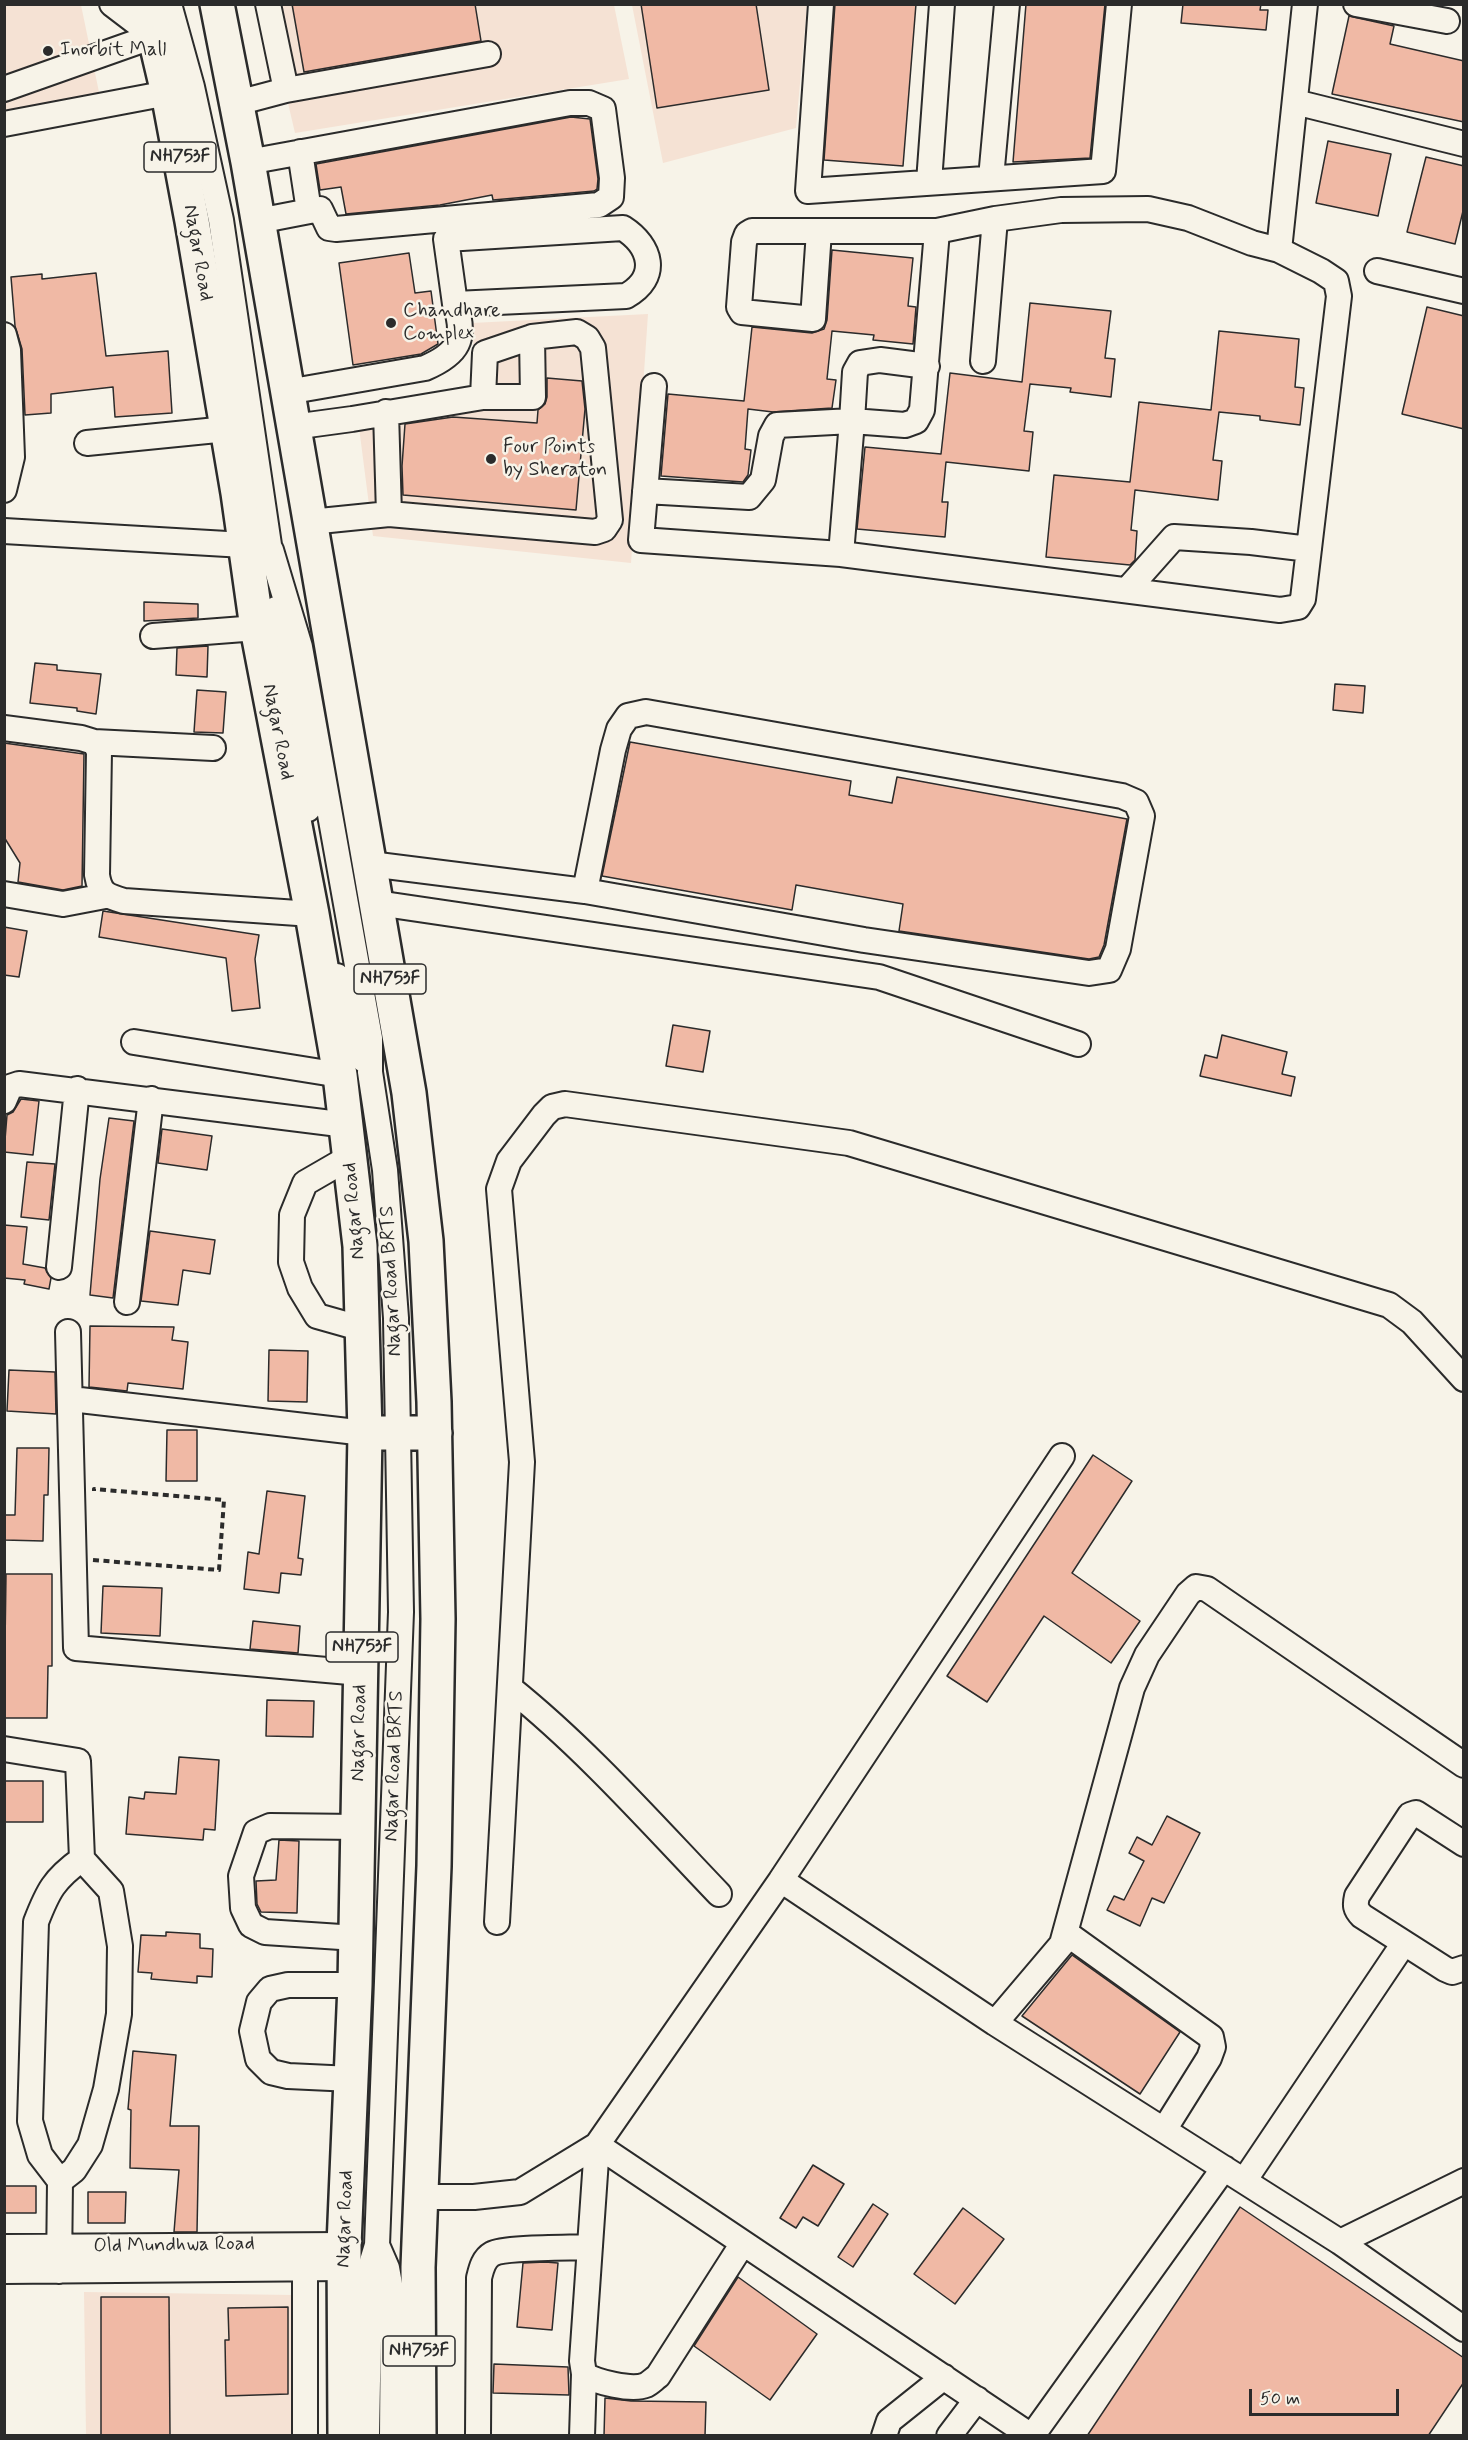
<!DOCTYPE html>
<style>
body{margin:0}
#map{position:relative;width:1468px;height:2440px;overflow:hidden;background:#f7f3e8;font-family:Mynerve,sans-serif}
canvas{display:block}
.frame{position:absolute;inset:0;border:6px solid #2b2b2b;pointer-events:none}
.scale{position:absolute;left:1249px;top:2389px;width:150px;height:27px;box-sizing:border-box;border:3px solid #2b2b2b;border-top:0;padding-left:8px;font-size:18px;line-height:21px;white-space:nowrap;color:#2b2b2b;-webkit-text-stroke:4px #f7f3e8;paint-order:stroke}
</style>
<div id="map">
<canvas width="1468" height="2440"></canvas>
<div class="frame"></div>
<div class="scale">50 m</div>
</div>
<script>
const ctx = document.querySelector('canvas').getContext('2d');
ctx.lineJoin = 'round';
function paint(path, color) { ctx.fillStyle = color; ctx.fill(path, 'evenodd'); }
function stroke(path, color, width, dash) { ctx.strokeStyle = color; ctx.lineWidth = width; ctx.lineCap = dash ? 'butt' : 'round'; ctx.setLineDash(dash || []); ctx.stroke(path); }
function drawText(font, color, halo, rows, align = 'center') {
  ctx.font = font + ' Mynerve,sans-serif'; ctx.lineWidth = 5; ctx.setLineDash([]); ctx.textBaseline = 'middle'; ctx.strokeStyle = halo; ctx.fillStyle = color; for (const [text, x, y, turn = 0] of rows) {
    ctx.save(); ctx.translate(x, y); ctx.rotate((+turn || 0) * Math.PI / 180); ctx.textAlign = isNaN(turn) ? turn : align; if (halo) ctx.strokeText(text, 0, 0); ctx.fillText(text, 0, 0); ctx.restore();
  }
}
paint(new Path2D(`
 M5 5H81L100 97 5 116Z
 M265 5H614L629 79 295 133Z
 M632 5H807L796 128 663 163Z
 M648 314 631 563 373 536 356 404 477 391 472 323Z
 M84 2292 293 2295 294 2435H86Z`), '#f5e2d4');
const building = new Path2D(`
 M292 4H475L481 41 304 72Z
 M641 4H756L769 90 657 108Z
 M835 4H916L903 166 824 160Z
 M1026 4H1105L1090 158 1013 162Z
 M1183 4H1261L1260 10H1268L1266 30 1181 23Z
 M1349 16 1394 26 1390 44 1464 61V122L1332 94Z
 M571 117 590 119 598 179 597 189 594 191 493 200 492 195 440 205 346 214 341 187 320 190 316 164Z
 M1328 141 1391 154 1378 216 1316 203Z
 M1426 157 1464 166V207L1455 244 1407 232Z
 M832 250 913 258 908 306 916 307 913 344 873 340 874 335 832 331 827 379 836 380 832 408 773 412 748 409 745 449 751 450 748 475 743 482 661 476 668 394 744 401 752 327 812 333 824 329 827 320Z
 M409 253 415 293 431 291 438 344 421 354 353 365 339 263Z
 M96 273 106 356 168 351 172 413 115 417 113 387 51 394V413L25 415 22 349 15 326 11 277 42 274V279Z
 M1030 303 1111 311 1105 358 1115 359 1111 397 1070 392 1071 388 1030 384 1024 431 1033 432 1029 471 946 462 942 502H948L945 537 857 529 865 447 941 454 950 373 1022 382Z
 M1427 307 1464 316V429L1402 414Z
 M1219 331 1299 339 1295 387 1304 388 1300 425 1260 420V416L1219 412 1213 460 1222 461 1218 500 1135 490 1131 530 1137 531 1135 560 1130 565 1046 557 1054 475 1130 482 1139 402 1211 410Z
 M547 378 582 381 585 409 576 510 403 495 402 466 405 424 453 417 537 423 538 410 545 404 547 397Z
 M144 602 198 604V618L144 621Z
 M208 646 207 677 176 675 177 648Z
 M35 663 57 665V670L101 674 96 714 77 711V708L30 703Z
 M1335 684 1365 686 1363 713 1333 710Z
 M197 690 226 692 223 733 194 732Z
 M630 742 851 781 849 795 892 803 897 777 1127 819 1104 945 1099 957 1089 959 899 931 903 904 796 885 792 910 602 876Z
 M4 743 84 754 82 886 63 890 18 882 20 863 4 837Z
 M103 911 259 935 255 959 260 1008 232 1011 226 958 99 937Z
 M4 927 27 931 19 977 4 975Z
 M673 1025 710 1031 703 1072 666 1066Z
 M1222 1035 1287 1052 1282 1074 1295 1077 1291 1096 1200 1076 1205 1055 1217 1058Z
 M21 1099 39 1101 33 1155 4 1152 7 1115 13 1112Z
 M109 1118 134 1121 113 1298 90 1295 100 1179Z
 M162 1129 212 1136 207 1170 158 1163Z
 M27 1162 55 1164 49 1220 21 1217Z
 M4 1225 27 1227 23 1264 45 1268 51 1278 49 1289 24 1284 25 1280 4 1278Z
 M150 1231 215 1240 210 1274 183 1270 178 1305 141 1301Z
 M90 1326 174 1327 172 1340 188 1342 183 1389 128 1383 127 1391 89 1387Z
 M269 1350 308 1351 307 1402 268 1401Z
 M9 1370 55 1372 56 1414 7 1411Z
 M167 1430H197V1481H166Z
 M17 1448H49L48 1495H44L43 1541 4 1540V1515H15Z
 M1093 1455 1132 1481 1072 1573 1140 1621 1111 1663 1044 1616 987 1702 947 1676Z
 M267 1491 305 1496 298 1558 303 1559 301 1575 281 1573 279 1593 244 1589 248 1552 259 1554Z
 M6 1574H52V1666H48L47 1718H4Z
 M103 1586 162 1588 160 1636 101 1633Z
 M253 1621 300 1626 298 1653 250 1649Z
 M267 1700 314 1701 313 1737 266 1736Z
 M179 1757 219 1760 215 1830 204 1829 203 1840 126 1834 129 1797 144 1799 145 1792 176 1794Z
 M4 1781H43V1822H4Z
 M1167 1816 1200 1833 1164 1903 1152 1898 1140 1926 1107 1910 1114 1896 1124 1900 1144 1861 1129 1853 1137 1837 1152 1845Z
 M279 1840 299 1841 297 1913 261 1912 257 1904 256 1881 276 1880Z
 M166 1932 200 1934V1948L213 1949 212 1977 197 1976V1983L151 1979 152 1973 138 1972 141 1935 166 1936Z
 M1072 1955 1180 2032 1140 2094 1022 2016Z
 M133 2051 176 2055 170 2126H199L197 2232H174L179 2170 130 2168 131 2110 128 2109Z
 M813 2165 844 2184 818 2226 803 2217 796 2228 780 2218Z
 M4 2186H36V2213H4Z
 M88 2192H126L125 2223H88Z
 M873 2204 888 2214 853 2267 838 2257Z
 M1240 2207 1464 2358V2382L1428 2436H1087Z
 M963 2208 1004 2239 955 2304 914 2274Z
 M545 2262 558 2263 552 2330 517 2327 523 2263Z
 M738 2277 817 2334 770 2400 694 2346Z
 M101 2297H169L170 2436H101Z
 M288 2307V2394L226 2396 225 2340H229L228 2308Z
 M494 2364 568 2367 569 2395 493 2393Z
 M605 2398 631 2401 706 2402 705 2436H604Z`);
paint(building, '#f0b9a5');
stroke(building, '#2b2b2b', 1.5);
const minor = new Path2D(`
 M112 4 154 36
 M169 4 192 87 221 220 272 565
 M268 4 286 90
 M821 4 808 191 1103 171 1119 4
 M1356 4 1447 21
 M4 89 154 36
 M1295 102 1464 144
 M237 103 286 90 488 54
 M4 124 168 93
 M300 152 309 211
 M248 162 570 103H589L603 109 612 178 611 197 599 205 336 229 329 228 320 209 258 221
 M991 178 1007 4
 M929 182 942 4
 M1279 250 1305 4
 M1377 271 1464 291
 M4 335 8 350 12 457 4 490
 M983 361 995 219
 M654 386 641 540 841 554 1280 610 1298 607 1303 599 1339 296 1336 281 1321 271 1279 250 1252 243 1188 218 1148 209 1061 210 995 219 937 231H752L747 234 744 242 739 307 742 312 813 319 819 231
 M287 392 425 368C458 354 467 339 455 304L626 296C660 277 651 246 623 228L446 239 455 304
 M483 397H533L532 337
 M386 412 389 514
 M293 427 352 419 483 397 485 353 532 337 577 332 587 338 593 348 610 520 604 529 595 532 389 514 310 522
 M87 443 227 429
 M645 491 749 497 763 480 771 436 777 425 852 421 855 372 860 363 880 360 927 366
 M4 531 244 545
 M271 550 300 647 370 1038V1072L385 1170 396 1318 401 1612 377 2245 370 2268 367 2436
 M841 554 852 421 905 425 916 421 922 410 937 231
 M1127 590 1174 537 1251 542 1309 549
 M276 609 308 809
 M153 636 257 628
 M4 728 81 738 94 742 99 751 97 875C100 894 107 896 124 901L312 914
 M94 742 213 748
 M370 864 585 891 864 940 1089 973 1109 970 1118 949 1142 816 1136 802 1122 796 646 712 628 716 619 729 613 750 585 891
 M4 894 63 904 105 896
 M377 903 879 977 1078 1044
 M337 976 355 1042 364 1060
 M134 1042 340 1075
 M4 1101 10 1087 19 1084 347 1125
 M350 1157 305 1183 292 1215 291 1262 300 1288 317 1316 363 1329
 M59 1267 77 1089
 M127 1302 151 1099
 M68 1332 76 1648 361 1673
 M71 1399 365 1433
 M510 1688C586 1749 652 1824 719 1894
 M4 1749 78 1761 82 1859 111 1891 120 1946 119 2014 106 2089 90 2145 74 2170 60 2181
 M1464 1765 1207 1589 1196 1587 1188 1594 1147 1655 1132 1688 1062 1944 995 2023 1340 2242 1464 2329
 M1464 1844 1416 1813 1410 1815 1357 1896C1355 1905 1355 1909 1362 1916L1445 1969 1452 1972 1464 1968
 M781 1880 597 2145 1031 2436
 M497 1922 522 1462 499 1189 509 1161 544 1115 552 1107 565 1104 849 1143 1389 1305 1412 1322 1464 1379
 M1066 1933 1211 2037 1213 2047 1209 2058 1164 2130
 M356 1938 265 1932 251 1925 243 1908 241 1876 256 1832 270 1826 359 1827
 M995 2023 781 1880 1062 1456
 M352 2079 288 2076 271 2072 258 2059 252 2031 259 2002 270 1989 288 1985H355
 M597 2145 582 2361 584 2374C595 2382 632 2391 646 2385 650 2383 654 2379 658 2376L743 2243
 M1244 2181 1404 1943
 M422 2197H474L520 2192 597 2145
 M1340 2242 1464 2181
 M377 2245 387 2268 393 2301 392 2436
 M4 2247 344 2245
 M305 2253V2436
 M4 2271 344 2268
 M59 2271 60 2181 40 2155 30 2121 36 1922C48 1891 54 1879 82 1859
 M478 2436 479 2278C481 2270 483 2259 492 2254 504 2247 572 2248 590 2247
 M582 2436 584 2374
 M884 2436 889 2421 944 2377
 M949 2436 977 2399
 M1032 2436 1224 2168`);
const highway = new Path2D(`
 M147 4 168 93 192 221 238 493 257 628 312 914 340 1075 360 1246 365 1433 355 1985 344 2245 345 2436
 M217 4 248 162 409 1093 426 1241 434 1402 438 1619 434 1866 418 2267 419 2436
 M365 1433H435`);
stroke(minor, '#2b2b2b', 28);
stroke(highway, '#2b2b2b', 38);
stroke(new Path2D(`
 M93 1560 219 1570 224 1500 94 1489V1491`), '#2b2b2b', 4, [6, 4.5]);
stroke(minor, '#f7f3e8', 24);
stroke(highway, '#f7f3e8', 33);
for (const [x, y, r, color] of [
 [48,51,6,"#2b2b2b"],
 [391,323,6,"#2b2b2b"],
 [491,459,6,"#2b2b2b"]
]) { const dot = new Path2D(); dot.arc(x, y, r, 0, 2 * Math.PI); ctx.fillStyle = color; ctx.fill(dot); stroke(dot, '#f7f3e8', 2); }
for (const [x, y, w] of [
 [180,157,72],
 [390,979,72],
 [362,1647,72],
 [419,2351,72]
]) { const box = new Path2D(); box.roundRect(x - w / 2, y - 15, w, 30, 4.5); ctx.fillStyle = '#f7f3e8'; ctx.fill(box); stroke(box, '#2b2b2b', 1.5); }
drawText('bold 18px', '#2b2b2b', null, [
 ["NH753F",180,157],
 ["NH753F",390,979],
 ["NH753F",362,1647],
 ["NH753F",419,2351]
]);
drawText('20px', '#2b2b2b', '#f7f3e8', [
 ["Inorbit Mall",60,51],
 ["Chandhare",403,312],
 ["Complex",403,335],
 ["Four Points",503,448],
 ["by Sheraton",503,471]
], 'left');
drawText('20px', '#2b2b2b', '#f7f3e8', [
 ["Nagar Road",197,253,80],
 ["Nagar Road",277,732,79],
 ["Nagar Road",355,1211,-95],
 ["Nagar Road BRTS",392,1281,-93],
 ["Nagar Road",360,1733,-89],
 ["Nagar Road BRTS",395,1766,-88],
 ["Nagar Road",346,2219,-88],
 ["Old Mundhwa Road",174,2246,-1]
]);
</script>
